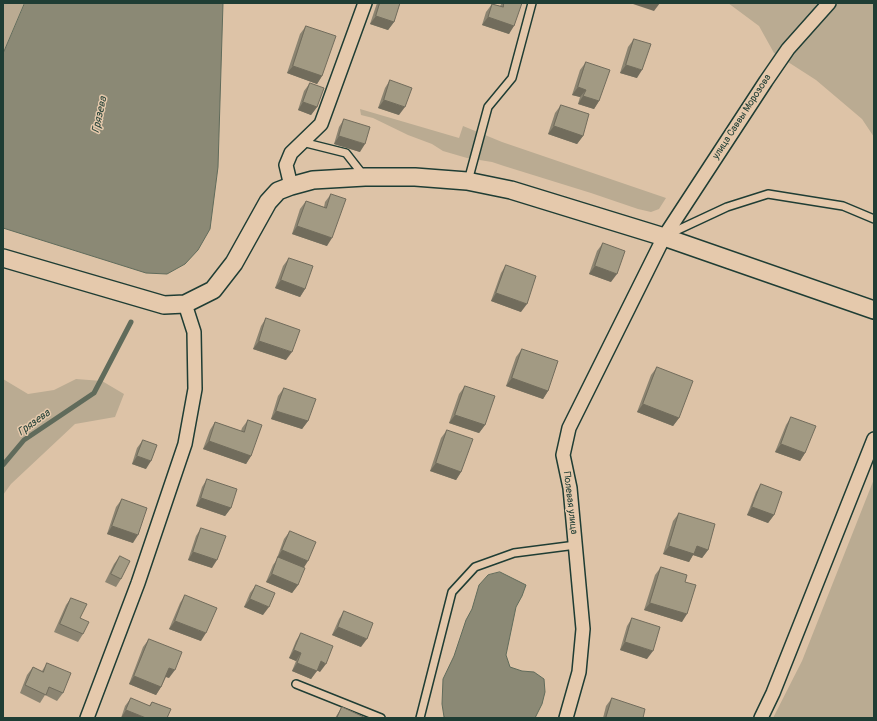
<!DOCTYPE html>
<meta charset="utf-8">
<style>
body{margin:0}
#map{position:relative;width:877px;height:721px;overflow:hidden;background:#ddc3a7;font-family:Pangolin,sans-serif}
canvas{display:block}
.frame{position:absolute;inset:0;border:4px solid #1f3d34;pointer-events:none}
</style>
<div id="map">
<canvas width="877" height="721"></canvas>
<div class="frame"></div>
</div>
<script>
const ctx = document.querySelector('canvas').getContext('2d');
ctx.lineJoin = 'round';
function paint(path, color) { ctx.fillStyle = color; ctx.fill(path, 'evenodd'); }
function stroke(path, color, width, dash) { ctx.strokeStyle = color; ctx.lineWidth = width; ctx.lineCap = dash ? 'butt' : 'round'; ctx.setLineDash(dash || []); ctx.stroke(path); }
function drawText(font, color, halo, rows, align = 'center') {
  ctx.font = font + ' Pangolin,sans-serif'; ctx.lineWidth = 3; ctx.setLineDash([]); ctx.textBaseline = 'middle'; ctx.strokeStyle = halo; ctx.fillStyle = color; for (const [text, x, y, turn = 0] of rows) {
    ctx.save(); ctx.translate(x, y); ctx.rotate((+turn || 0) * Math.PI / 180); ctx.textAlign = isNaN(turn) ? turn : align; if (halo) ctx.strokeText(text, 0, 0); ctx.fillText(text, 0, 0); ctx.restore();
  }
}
paint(new Path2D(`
 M3 3H25L3 54Z
 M728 3H874V137L862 119 816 80 774 53 759 26Z
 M360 109 459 138 463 126 502 142 666 198 659 209 651 212 638 209 591 193 504 166 492 162 467 158 443 151 432 144 408 135 373 118 361 115Z
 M3 379 28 394 54 390 76 379 102 381 124 394 115 417 75 424 11 484 3 495Z
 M874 479V718H773L802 661Z`), '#baab92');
const water = new Path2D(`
 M25 3H223L218 167 210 229 198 250 185 264 167 274 146 273 3 228V54Z
 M500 572 526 585 522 596 516 607 506 655 510 667 522 671 534 672 544 679 545 692 542 704 535 718H446L444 717 442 704 443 679 454 656 466 620 472 609 479 585 488 575Z`);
paint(water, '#8b8975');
stroke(water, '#606b5b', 1);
stroke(new Path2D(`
 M3 465 24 440 94 393 131 322`), '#606b5b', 5);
const service = new Path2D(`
 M302 142 346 153 364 176
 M468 181 488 107 512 78 532 3
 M667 235 727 207 768 194 843 206 874 219
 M296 684 381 718
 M420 718 452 592 475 567 514 553 576 545`);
const minor = new Path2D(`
 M291 186 286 165 291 153 321 124 365 3
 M87 718 138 583 185 444 195 389 194 332 185 304
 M566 718 579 672 583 629 570 488 563 455 569 428 664 237 766 81 788 49 829 3
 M761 718 773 693 874 439`);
const tertiary = new Path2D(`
 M3 258 164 305 185 304 213 290 234 263 268 202 278 191 291 186 313 180 365 177H415L467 181 511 190 664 237 874 310`);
stroke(service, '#1f3d34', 10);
stroke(minor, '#1f3d34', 16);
stroke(tertiary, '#1f3d34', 20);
stroke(service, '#e5c9ac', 7);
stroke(minor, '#e5c9ac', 13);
stroke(tertiary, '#e5c9ac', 17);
paint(new Path2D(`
 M377 3H400L394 22 388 30 370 24Z
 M502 3H520L509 34 482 25 486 12 492 4 500 6Z
 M306 26 322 76 317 84 287 73 300 34Z
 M634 39 637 78 620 73 628 47Z
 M586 62 599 101 594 109 578 104 580 97 572 95 580 70Z
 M390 80 399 115 378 108 385 88Z
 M310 83 317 107 311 115 298 110 304 91Z
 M561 105 583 136 577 144 548 134 555 113Z
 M344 119 360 152 334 144 339 127Z
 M331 194 327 246 292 234 300 209 306 201 324 207 325 202Z
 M603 243 611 282 589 274 597 251Z
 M289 258 305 289 300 297 275 288 283 266Z
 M506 265 521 312 491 301 501 273Z
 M266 318 286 360 253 349 261 326Z
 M522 349 548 391 543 399 506 386 516 357Z
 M657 367 679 418 673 426 637 412 651 375Z
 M465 386 485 425 479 433 449 423 459 394Z
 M284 388 308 421 302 429 271 419 278 396Z
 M791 417 805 453 800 461 775 452 786 425Z
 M248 420 251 456 246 464 203 449 210 430 215 422 241 431 242 428Z
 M447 430 461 472 456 480 430 471 441 438Z
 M143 440 146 469 132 464 137 448Z
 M207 479 231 508 225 516 196 506 202 487Z
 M761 484 774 515 768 523 747 515 756 492Z
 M122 499 133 543 107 534 116 507Z
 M679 513 708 550 702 558 693 555 689 562 663 554 673 521Z
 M201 528 212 568 188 560 196 536Z
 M290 531 303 567 298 585 292 593 266 582 273 565 278 558H277L284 539Z
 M120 556 121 579 116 587 105 582 114 564Z
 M661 567 685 582 682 622 644 610 655 575Z
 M256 585 263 615 244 607 250 593Z
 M185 595 201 641 169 629 180 603Z
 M71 598 80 618 83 634 78 642 54 632 66 605Z
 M344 611 361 647 332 635 339 619Z
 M632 618 647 659 620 650 627 626Z
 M301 633 320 672 317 670 311 679 292 671 296 661 289 658 296 641Z
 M149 639 169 678 166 677 161 687 156 695 129 684 143 647Z
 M47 663 63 693 57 701 45 695 40 703 20 693 27 675 33 667 42 671Z
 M131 698 149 706 152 702 171 709 121 718 125 706Z
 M612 698 643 718H603L606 706Z
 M342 707 366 718H335Z`), '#8b8471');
paint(new Path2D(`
 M634 3H660L654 11 633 4Z
 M376 16 394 22 388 30 370 24Z
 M488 17 514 26 509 34 482 25Z
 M626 65 642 70 637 78 620 73Z
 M293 66 322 76 317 84 287 73Z
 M578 87 586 90 580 97 572 95Z
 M583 96 599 101 594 109 578 104Z
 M384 100 405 107 399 115 378 108Z
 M303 102 317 107 311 115 298 110Z
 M554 126 583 136 577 144 548 134Z
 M339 136 365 144 360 152 334 144Z
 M297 226 332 238 327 246 292 234Z
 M595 266 617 274 611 282 589 274Z
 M281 280 305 289 300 297 275 288Z
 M496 293 527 304 521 312 491 301Z
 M259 341 292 352 286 360 253 349Z
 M512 378 548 391 543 399 506 386Z
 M643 404 679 418 673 426 637 412Z
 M276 411 308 421 302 429 271 419Z
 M455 415 485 425 479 433 449 423Z
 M209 441 251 456 246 464 203 449Z
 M781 444 805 453 800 461 775 452Z
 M137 456 151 461 146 469 132 464Z
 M436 463 461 472 456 480 430 471Z
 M201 498 231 508 225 516 196 506Z
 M752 507 774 515 768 523 747 515Z
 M112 526 138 535 133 543 107 534Z
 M669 546H697L708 550 702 558 693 555 689 562 663 554Z
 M282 550 308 561 303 569 277 558Z
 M193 552 217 560 212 568 188 560Z
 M272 574 298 585 292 593 266 582Z
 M250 599 269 607 263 615 244 607Z
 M650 603 687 614 682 622 644 610Z
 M175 621 206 633 201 641 169 629Z
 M338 627 367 639 361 647 332 635Z
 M625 642 653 651 647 659 620 650Z
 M294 650 301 653 296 661 289 658Z
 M321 661 326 664 320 672 315 669Z
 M297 663 317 671 311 679 292 671Z
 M169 668 175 670 169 678 164 676Z
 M134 676 161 687 156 695 129 684Z
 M126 710 146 718H121Z`), '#716c5c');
const building = new Path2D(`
 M380 3H400L394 22 376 16Z
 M504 3H522L514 26 488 17 492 4 503 7Z
 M306 26 336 36 322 76 293 66Z
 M634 39 651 44 642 70 626 65Z
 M586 62 610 70 599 101 583 96 586 90 578 87Z
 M390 80 412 88 405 107 384 100Z
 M310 83 324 88 317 107 303 102Z
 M561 105 589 114 583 136 554 126Z
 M344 119 370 127 365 144 339 136Z
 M331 194 346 199 332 238 297 226 306 201 326 208Z
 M603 243 625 251 617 274 595 266Z
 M289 258 313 266 305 289 281 280Z
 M506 265 536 276 527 304 496 293Z
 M266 318 300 330 292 352 259 341Z
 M522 349 558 361 548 391 512 378Z
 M657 367 693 381 679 418 643 404Z
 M465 386 495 396 485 425 455 415Z
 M284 388 316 399 308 421 276 411Z
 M791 417 816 426 805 453 781 444Z
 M248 420 262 425 251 456 209 441 215 422 244 432Z
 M447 430 473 439 461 472 436 463Z
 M143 440 157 445 151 461 137 456Z
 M207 479 237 489 231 508 201 498Z
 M761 484 782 492 774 515 752 507Z
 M122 499 147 508 138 535 112 526Z
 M679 513 715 524 708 550 697 546 694 554 669 546Z
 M201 528 226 536 217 560 193 552Z
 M290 531 316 542 308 561 282 550Z
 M120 556 130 561 121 579 111 574Z
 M278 557 305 568 298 585 272 574Z
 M661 567 687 575 685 582 696 585 687 614 650 603Z
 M256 585 275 593 269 607 250 599Z
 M185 595 217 608 206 633 175 621Z
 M71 598 87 604 80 618 89 622 83 634 60 624Z
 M344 611 373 623 367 639 338 627Z
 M632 618 660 627 653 651 625 642Z
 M301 633 333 646 326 664 321 661 317 671 297 663 301 653 294 650Z
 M149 639 182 652 175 670 169 668 161 687 134 676Z
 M47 663 71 673 63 693 49 687 46 695 25 685 33 667 43 672Z
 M131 698 150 706 152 702 171 709 167 718H146L126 710Z
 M612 698 645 709 643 718H606Z
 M342 707 366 718H337Z`);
paint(building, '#a29a83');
stroke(building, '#716c5c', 1);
drawText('10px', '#1f3d34', '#e5c9ac', [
 ["улица Саввы Морозова",742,117,-57],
 ["Полевая улица",570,503,83]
]);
drawText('italic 11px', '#2a453a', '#e5c9ac', [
 ["Грязева",100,115,-78],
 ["Грязева",34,423,-36]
]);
</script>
